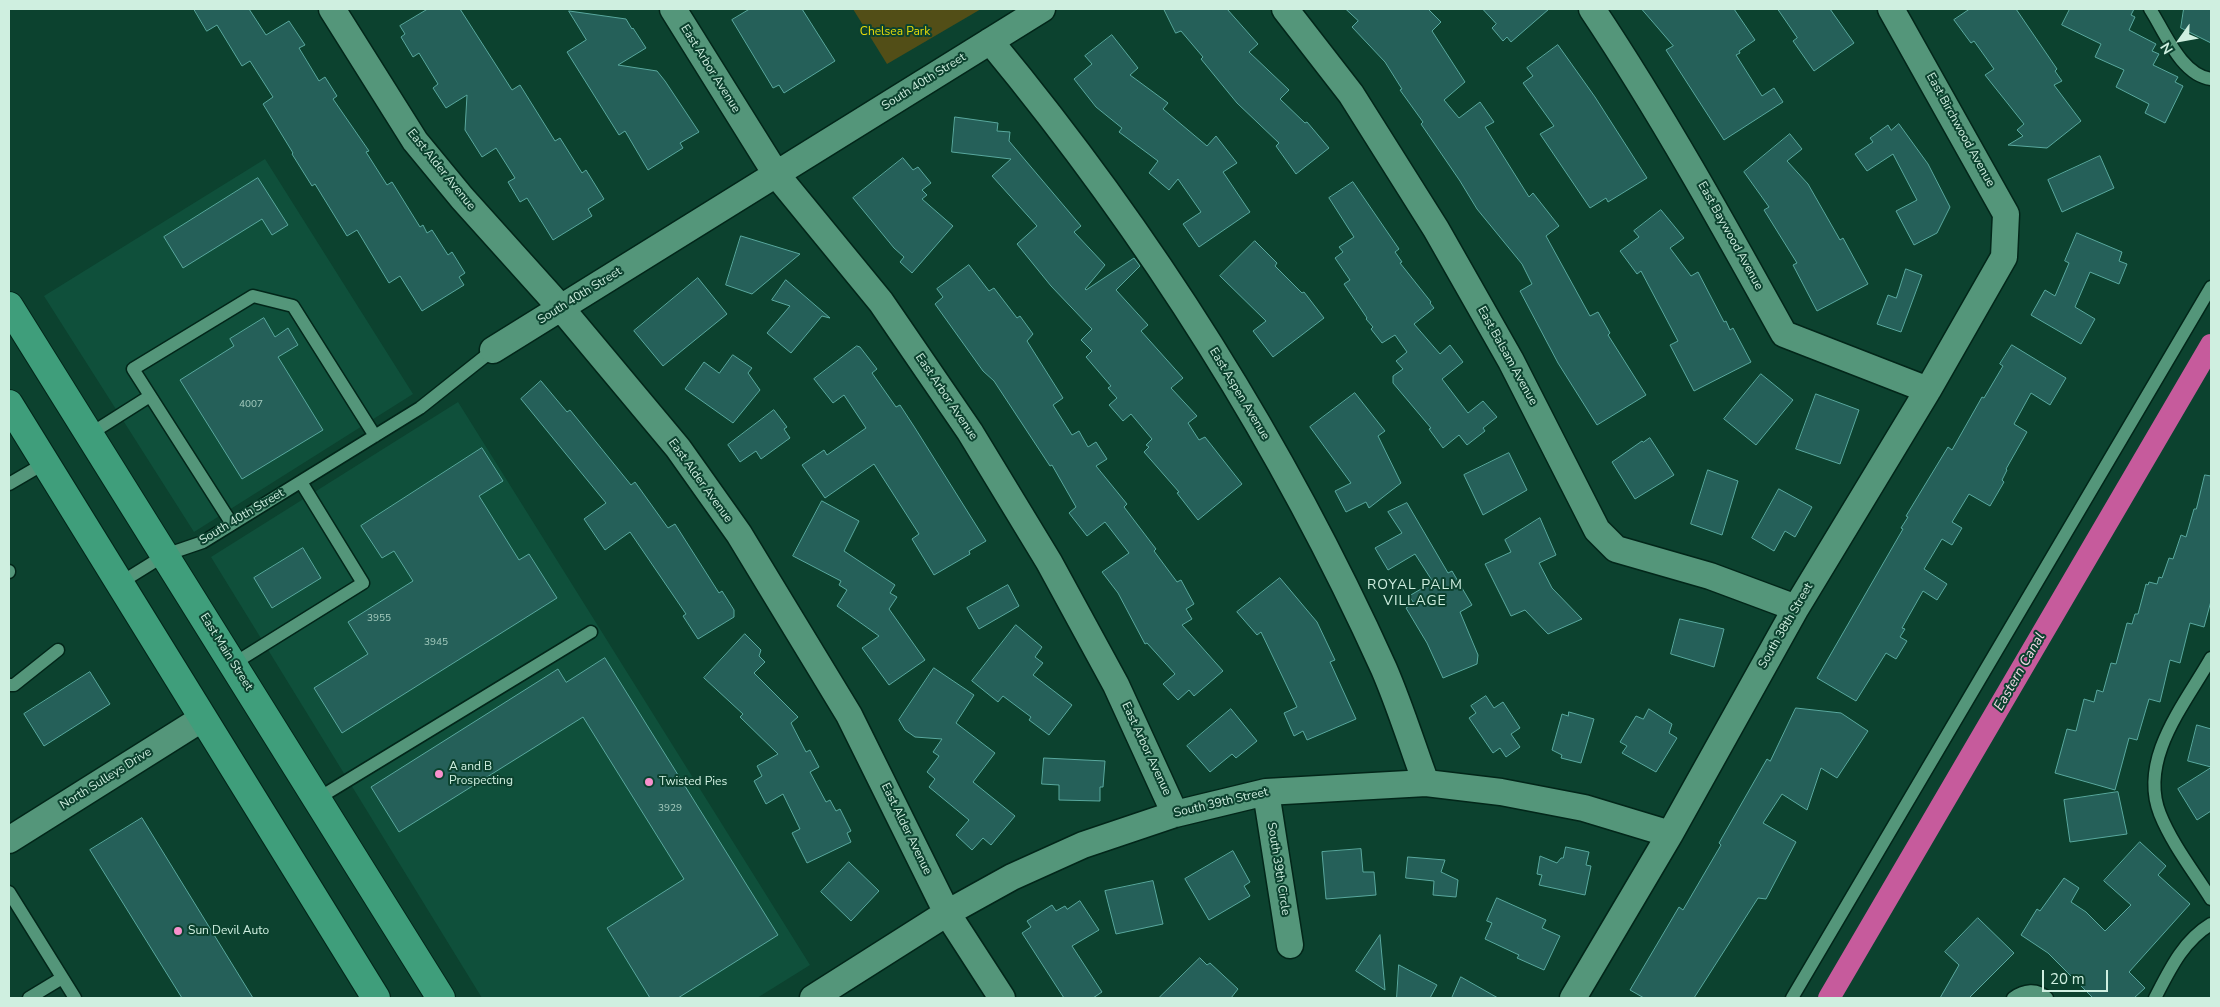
<!DOCTYPE html>
<style>
body{margin:0}
#map{position:relative;width:2220px;height:1007px;overflow:hidden;background:#0c422f;font-family:"Nunito Sans",sans-serif}
canvas{display:block}
.frame{position:absolute;inset:0;border:10px solid #cfefe0;pointer-events:none}
.north{position:absolute;left:2155px;top:15px;width:50px;height:50px;-webkit-text-stroke:4px #0c422f;paint-order:stroke;rotate:238deg;font-size:14px;font-weight:700;line-height:20px;text-align:center;color:#cfefe0}
.north::after{content:'';display:block;margin:auto;width:18px;height:22px;background:#cfefe0;clip-path:polygon(50% 0,100% 100%,50% 72%,0 100%)}
.scale{position:absolute;left:2042px;top:970px;width:66px;height:22px;box-sizing:border-box;border:2px solid #cfefe0;border-top:0;padding-left:6px;font-size:15px;line-height:18px;white-space:nowrap;color:#cfefe0;-webkit-text-stroke:4px #0c422f;paint-order:stroke}
</style>
<div id="map">
<canvas width="2220" height="1007"></canvas>
<div class="frame"></div>
<div class="north">N</div>
<div class="scale">20 m</div>
</div>
<script>
const ctx = document.querySelector('canvas').getContext('2d');
ctx.lineJoin = 'round';
function paint(path, color) { ctx.fillStyle = color; ctx.fill(path, 'evenodd'); }
function stroke(path, color, width, dash) { ctx.strokeStyle = color; ctx.lineWidth = width; ctx.lineCap = dash ? 'butt' : 'round'; ctx.setLineDash(dash || []); ctx.stroke(path); }
function drawText(font, color, halo, rows, align = 'center') {
  ctx.font = font + ' "Nunito Sans",sans-serif'; ctx.lineWidth = 4; ctx.setLineDash([]); ctx.textBaseline = 'middle'; ctx.strokeStyle = halo; ctx.fillStyle = color; for (const [text, x, y, turn = 0] of rows) {
    ctx.save(); ctx.translate(x, y); ctx.rotate((+turn || 0) * Math.PI / 180); ctx.textAlign = isNaN(turn) ? turn : align; if (halo) ctx.strokeText(text, 0, 0); ctx.fillText(text, 0, 0); ctx.restore();
  }
}
paint(new Path2D(`
 M265 159 413 394 194 532 44 296Z
 M458 402 810 965 757 998H482L211 557Z`), '#0f503b');
paint(new Path2D(`
 M853 9H981L887 64Z`), '#524e17');
stroke(new Path2D(`
 M1829 998 2211 345`), '#c65b9c', 22);
const building = new Path2D(`
 M194 9H249L266 35 289 21 305 45 299 48 319 81 325 77 337 96 333 99 369 151 366 152 387 185 392 182 420 227 423 225 427 233 432 230 448 255 452 252 465 273 459 277 464 285 422 311 400 276 389 283 357 230 347 236 315 184 312 186 292 154 293 153 263 104 273 97 250 61 242 66 217 25 207 31Z
 M428 9H460L512 90 520 85 555 141 560 138 582 173 586 170 604 199 588 209 592 216 553 240 527 198 520 202 508 182 515 178 496 148 482 157 465 130 467 95 446 108 433 88 438 84 419 53 413 57 401 37 405 34 400 26Z
 M750 9H802L835 61 784 93 779 85 773 88 732 20Z
 M1164 9H1227L1258 44 1249 52 1289 90 1280 99 1305 123 1307 122 1329 148 1296 174 1276 146 1279 143 1237 103 1201 59 1203 57 1181 31 1176 33Z
 M1346 9H1428L1441 22 1432 31 1465 82 1444 100 1459 118 1480 102 1494 122 1485 127 1529 197 1533 193 1559 226 1546 236 1590 316 1598 312 1610 333 1608 335 1646 395 1597 425 1558 363 1520 291 1532 284 1522 264 1477 209 1460 181 1421 124 1423 122 1400 90 1402 89 1385 62 1352 27 1358 21Z
 M1483 9H1549L1511 42 1507 37 1503 41 1492 28 1496 24Z
 M1642 9H1734L1755 40 1739 51 1740 53 1736 55 1762 96 1774 88 1783 102 1724 140 1666 50 1673 46Z
 M1778 9H1830L1854 43 1814 71 1793 41 1797 38Z
 M1970 9H2016L2057 69 2055 71 2062 81 2054 85 2081 121 2047 148 2008 145 2023 136 2017 130 2024 124 1985 75 1994 69 1974 41 1971 43 1954 20Z
 M2070 9H2134L2131 15 2135 17 2129 30 2156 44 2152 51 2159 54 2153 65 2178 77 2175 82 2183 86 2165 123 2145 113 2149 104 2116 87 2124 70 2095 57 2101 44 2062 25Z
 M2184 9H2211V43L2181 28Z
 M569 11 626 19 632 29 633 28 646 48 618 65 657 71 665 81 699 132 680 143 683 148 648 170 625 131 619 135 567 52 586 40Z
 M1112 35 1138 68 1130 75 1168 103 1163 109 1207 146 1216 136 1237 163 1223 172 1250 212 1199 247 1183 224 1201 212 1178 179 1169 190 1149 173 1158 161 1119 132 1122 128 1096 107 1074 79 1092 64 1085 56Z
 M1558 45 1595 97 1647 178 1608 202 1606 198 1590 208 1540 134 1554 126 1523 83 1533 76 1527 68Z
 M955 117 998 123 997 131 1010 132 1009 141 1081 226 1074 232 1105 265 1085 289 1086 290 1134 258 1140 266 1116 290 1148 325 1141 331 1183 378 1171 388 1197 416 1188 423 1199 440 1205 437 1242 484 1198 520 1177 493 1179 492 1144 452 1149 447 1146 445 1152 439 1131 414 1123 421 1109 405 1117 398 1108 388 1111 386 1086 357 1092 351 1081 340 1092 329 1051 286 1017 244 1037 226 992 176 1011 159 952 152Z
 M1899 124 1928 164 1950 207 1937 233 1914 245 1896 211 1917 200 1893 154 1867 171 1855 154 1873 142 1870 138 1888 125 1891 130Z
 M1790 134 1802 149 1787 161 1808 184 1840 240 1843 238 1868 284 1817 311 1793 265 1797 263 1764 210 1769 207 1744 172Z
 M2100 156 2114 188 2062 212 2048 180Z
 M903 158 913 170 918 167 931 183 922 190 927 195 922 199 953 226 912 273 900 262 904 257 894 248 853 198Z
 M258 178 288 225 272 235 262 219 183 268 164 237Z
 M1353 182 1399 249 1395 252 1402 262 1400 263 1431 302 1430 303 1434 308 1414 324 1440 354 1450 345 1463 362 1442 379 1468 413 1483 401 1497 417 1483 428 1485 431 1467 445 1459 435 1443 448 1429 429 1431 428 1393 383V376L1403 369 1396 361 1407 352 1395 335 1382 343 1371 329 1373 327 1366 319 1367 318 1344 284 1350 280 1335 258 1343 252 1339 247 1354 237 1329 198Z
 M1661 210 1684 238 1670 248 1691 276 1698 272 1724 322 1726 321 1730 330 1733 328 1751 362 1694 391 1670 345 1678 341 1641 271 1637 274 1620 251 1639 237 1634 231Z
 M2077 233 2122 252 2119 261 2127 264 2119 284 2090 272 2075 307 2095 319 2081 344 2031 315 2045 290 2055 296 2069 263 2065 261Z
 M741 236 800 254 752 294 726 285Z
 M1255 241 1277 263 1275 266 1302 293 1304 292 1324 318 1273 357 1253 331 1266 321 1220 276Z
 M969 265 989 291 994 288 1017 318 1020 316 1033 334 1027 341 1063 398 1053 405 1072 435 1079 431 1088 447 1096 442 1107 459 1096 466 1127 504 1124 507 1156 549 1154 551 1177 582 1181 580 1194 604 1186 609 1192 619 1182 625 1223 671 1194 696 1189 690 1178 700 1163 684 1175 674 1147 643 1145 644 1118 593 1102 572 1129 553 1105 522 1087 536 1069 513 1076 507 1052 465 1050 466 994 381 983 371 935 304 943 297 937 289Z
 M1906 269 1922 275 1901 332 1877 324 1888 295 1896 298Z
 M698 278 727 314 663 366 634 331Z
 M786 280 830 318 822 316 791 353 767 333 790 306 772 300Z
 M264 318 275 337 288 328 298 345 278 357 323 430 242 479 180 380 234 346 230 339Z
 M2012 345 2066 378 2050 405 2031 393 2014 424 2027 432 2006 469 2007 470 2002 480 2004 482 1990 506 1969 494 1952 522 1962 528 1956 538 1952 545 1942 539 1924 569 1947 584 1937 600 1923 591 1902 628 1905 629 1900 637 1907 641 1896 659 1886 653 1856 701 1817 678 1903 529 1901 528 1908 517 1906 516 1948 447 1952 450 1982 397 1984 398 2003 366 2000 364Z
 M857 346 860 347 877 369 872 373 896 407 900 405 915 428 986 541 969 551 970 554 934 575 912 539 919 534 874 464 825 498 802 465 824 450 827 455 866 428 844 395 833 403 814 379Z
 M733 355 752 368 748 373 760 390 733 423 685 389 704 362 719 373Z
 M1761 374 1793 400 1756 445 1724 419Z
 M541 381 567 412 570 410 631 485 635 482 668 528 675 524 719 593 722 591 734 610V617L698 639 683 616 686 614 630 532 605 550 584 519 606 503 521 399Z
 M1355 393 1385 431 1378 436 1401 483 1369 508 1366 502 1346 512 1335 491 1351 483 1310 427Z
 M1816 394 1859 410 1840 464 1796 449Z
 M774 410 787 427 784 429 790 438 761 459 756 451 740 462 728 445Z
 M1650 438 1674 475 1635 499 1612 462 1642 441 1643 442Z
 M482 448 503 481 479 496 519 560 529 554 557 598 342 733 314 688 368 654 348 622 413 581 394 551 382 558 361 526Z
 M1509 453 1527 490 1483 515 1464 475Z
 M1708 470 1738 481 1722 535 1691 524Z
 M2205 475 2211 476V601L2204 627 2190 623 2180 663 2170 660 2160 702 2149 699 2137 740 2129 738 2115 790 2055 773 2067 729 2076 731 2084 699 2094 702 2097 690 2103 692 2111 663 2116 664 2127 623 2132 624 2135 614H2138L2146 584 2148 585 2149 582 2157 584 2159 577 2162 578 2169 558 2173 559 2181 535 2186 537 2194 509H2196Z
 M1779 489 1812 507 1795 537 1785 531 1774 551 1752 538Z
 M822 501 859 521 844 551 895 585 890 593 897 597 889 609 925 660 889 685 862 648 879 636 837 606 847 590 839 585 841 581 793 556Z
 M1407 503 1448 573 1452 571 1472 605 1460 612 1478 655 1477 664 1443 678 1427 643 1406 608 1414 603 1409 596 1433 582 1415 554 1388 570 1375 548 1402 533 1388 512Z
 M1540 518 1556 555 1539 563 1552 588 1582 619 1548 634 1525 610 1511 616 1485 564 1511 552 1505 540Z
 M303 548 321 578 272 608 254 578Z
 M1280 578 1317 622 1335 660 1330 662 1356 719 1307 740 1303 731 1294 736 1284 713 1297 707 1261 632 1257 635 1237 612Z
 M1008 585 1019 606 979 629 967 608Z
 M1680 619 1724 629 1714 667 1671 654Z
 M1016 625 1042 647 1035 657 1043 663 1033 675 1072 705 1049 735 1029 720 1031 717 1003 696 998 702 972 681Z
 M745 634 761 650 759 656 765 662 754 673 798 717 791 723 806 752 810 750 819 767 810 772 826 802 830 800 836 811 840 809 851 831 847 833 851 842 807 863 792 833 800 829 783 794 766 804 754 781 762 776 757 766 778 754 740 717 743 714 704 678Z
 M605 658 778 935 678 998H650L607 928 684 879 583 717 399 832 371 787 558 669 566 682Z
 M934 668 974 695 956 723 995 753 973 782 1015 816 991 845 983 838 972 850 956 835 969 820 929 787 935 779 927 772 939 756 933 752 942 739 915 737 905 730 899 720Z
 M90 672 110 704 44 746 24 714Z
 M1486 696 1494 708 1503 702 1520 728 1511 734 1520 747 1506 757 1500 748 1493 753 1469 718 1476 713 1471 706Z
 M1796 708 1841 713 1868 731 1837 778 1821 768 1807 810 1782 794 1763 823 1796 842 1766 899 1758 898 1694 998H1644L1630 990 1679 907 1683 910 1721 845 1719 843 1767 759 1770 761Z
 M1231 709 1257 741 1236 758 1232 754 1210 772 1187 746Z
 M1649 709 1672 724 1669 733 1677 738 1656 772 1622 753 1627 746 1620 742 1636 716 1643 719Z
 M1569 712 1594 719 1581 763 1561 758 1562 755 1552 750 1562 714 1568 716Z
 M2197 725 2211 729V767L2188 761Z
 M1044 758 1105 761 1103 787H1100V801L1059 800V785L1042 784Z
 M2211 768V811L2197 820 2178 789Z
 M2118 792 2127 834 2070 842 2064 800Z
 M142 818 253 998H182L90 850Z
 M2140 842 2166 866 2158 875 2190 904 2129 972 2145 988 2134 998H2093L2048 953 2021 935 2037 909 2040 911 2064 878 2079 888 2071 902 2086 912 2105 931 2131 905 2104 881Z
 M1566 847 1589 852 1586 865 1591 866 1585 895 1539 885 1542 875 1537 874 1540 856 1557 863 1561 858H1563Z
 M1361 849 1363 872H1374L1376 895 1326 899 1322 852Z
 M1233 851 1250 882 1244 886 1250 896 1209 920 1185 879Z
 M1408 857 1445 860 1441 872 1458 880 1456 897 1433 895 1434 881 1406 878Z
 M849 862 879 891 851 921 821 892Z
 M1153 881 1163 924 1116 934 1105 891Z
 M1497 898 1546 920 1542 928 1560 936 1544 970 1517 958 1519 955 1485 939 1492 923 1487 921Z
 M1080 901 1099 930 1072 946 1102 992 1093 998H1064L1022 933 1031 927 1027 921 1052 905 1056 911 1065 906 1067 909Z
 M1978 918 2014 953 1969 998H1940L1959 965 1945 952Z
 M1380 935 1385 990 1356 971Z
 M1200 958 1207 965 1210 963 1238 989 1231 998H1159Z
 M1399 965 1437 985 1430 998H1397Z
 M1461 977 1498 998H1452Z`);
paint(building, '#256059');
stroke(building, '#59a89e', 1);
const lane = new Path2D(`
 M2150 9C2165 32 2181 75 2211 79
 M90 434 150 396
 M9 484 45 463
 M232 524 133 369 253 296 293 306 375 436
 M9 572V571
 M120 583 165 555 203 542 420 408 493 350
 M2211 658C2185 704 2138 759 2160 814 2172 844 2194 872 2211 899
 M233 664 363 583 301 482
 M9 685H14L58 650
 M317 799 591 632
 M9 892 75 998
 M29 998 62 978
 M1792 998 2211 287
 M2013 998C2024 990 2037 988 2047 998
 M2155 998C2170 969 2183 941 2211 924`);
const street = new Path2D(`
 M332 9 415 141 462 198 561 308 678 448 739 534 849 715 947 913 1002 998
 M673 9 776 174 881 302 970 432 1049 562 1116 685 1175 814
 M1285 9 1351 94 1436 229 1511 361 1597 530 1616 549 1710 576 1796 608
 M1592 9C1662 114 1723 224 1784 334L1928 390
 M990 41C1148 232 1282 443 1384 669 1400 706 1412 745 1426 783
 M493 350 1042 9
 M1266 792 1290 945
 M9 840 203 718
 M813 998 947 913 1012 877 1083 845 1175 814 1266 792 1426 783 1501 792 1584 808 1670 834
 M1573 998 1670 834 1796 608 1928 390 2004 257 2006 214 1891 9`);
const primary = new Path2D(`
 M9 306 441 998
 M9 404 376 998`);
stroke(lane, '#022619', 15);
stroke(street, '#022619', 29);
stroke(primary, '#022619', 30);
stroke(lane, '#54967a', 12);
stroke(street, '#54967a', 26);
stroke(primary, '#3f9e7b', 28);
for (const [x, y, r, color] of [
 [439,774,5,"#f890cc"],
 [649,782,5,"#f890cc"],
 [178,931,5,"#f890cc"]
]) { const dot = new Path2D(); dot.arc(x, y, r, 0, 2 * Math.PI); ctx.fillStyle = color; ctx.fill(dot); stroke(dot, '#0c422f', 2); }
drawText('10px', '#a4cbbe', null, [
 ["4007",251,405],
 ["3955",379,619],
 ["3945",436,643],
 ["3929",670,809]
]);
drawText('12px', '#e8db0a', '#0c422f', [
 ["Chelsea Park",895,32]
]);
drawText('12px', '#cfefe0', '#0c422f', [
 ["East Arbor Avenue",710,69,58],
 ["South 40th Street",924,82,-32],
 ["East Birchwood Avenue",1960,130,61],
 ["East Alder Avenue",441,170,51],
 ["East Baywood Avenue",1730,236,61],
 ["South 40th Street",580,296,-32],
 ["East Balsam Avenue",1507,356,61],
 ["East Aspen Avenue",1239,394,59],
 ["East Arbor Avenue",946,397,56],
 ["East Alder Avenue",700,481,54],
 ["South 40th Street",242,517,-31],
 ["South 38th Street",1786,626,-60],
 ["East Main Street",226,652,58],
 ["East Arbor Avenue",1146,749,65],
 ["North Sulleys Drive",106,779,-32],
 ["South 39th Street",1221,803,-13],
 ["East Alder Avenue",906,829,64],
 ["South 39th Circle",1278,869,81]
]);
drawText('12px', '#cfefe0', '#0c422f', [
 ["A and B",449,767],
 ["Prospecting",449,781],
 ["Twisted Pies",659,782],
 ["Sun Devil Auto",188,931]
], 'left');
ctx.letterSpacing = '1px';
drawText('14px', '#cfefe0', '#0c422f', [
 ["ROYAL PALM",1415,586],
 ["VILLAGE",1415,602]
]);
ctx.letterSpacing = '0px';
drawText('italic 14px', '#f1d5e3', '#0c422f', [
 ["Eastern Canal",2020,672,-60]
]);
</script>
